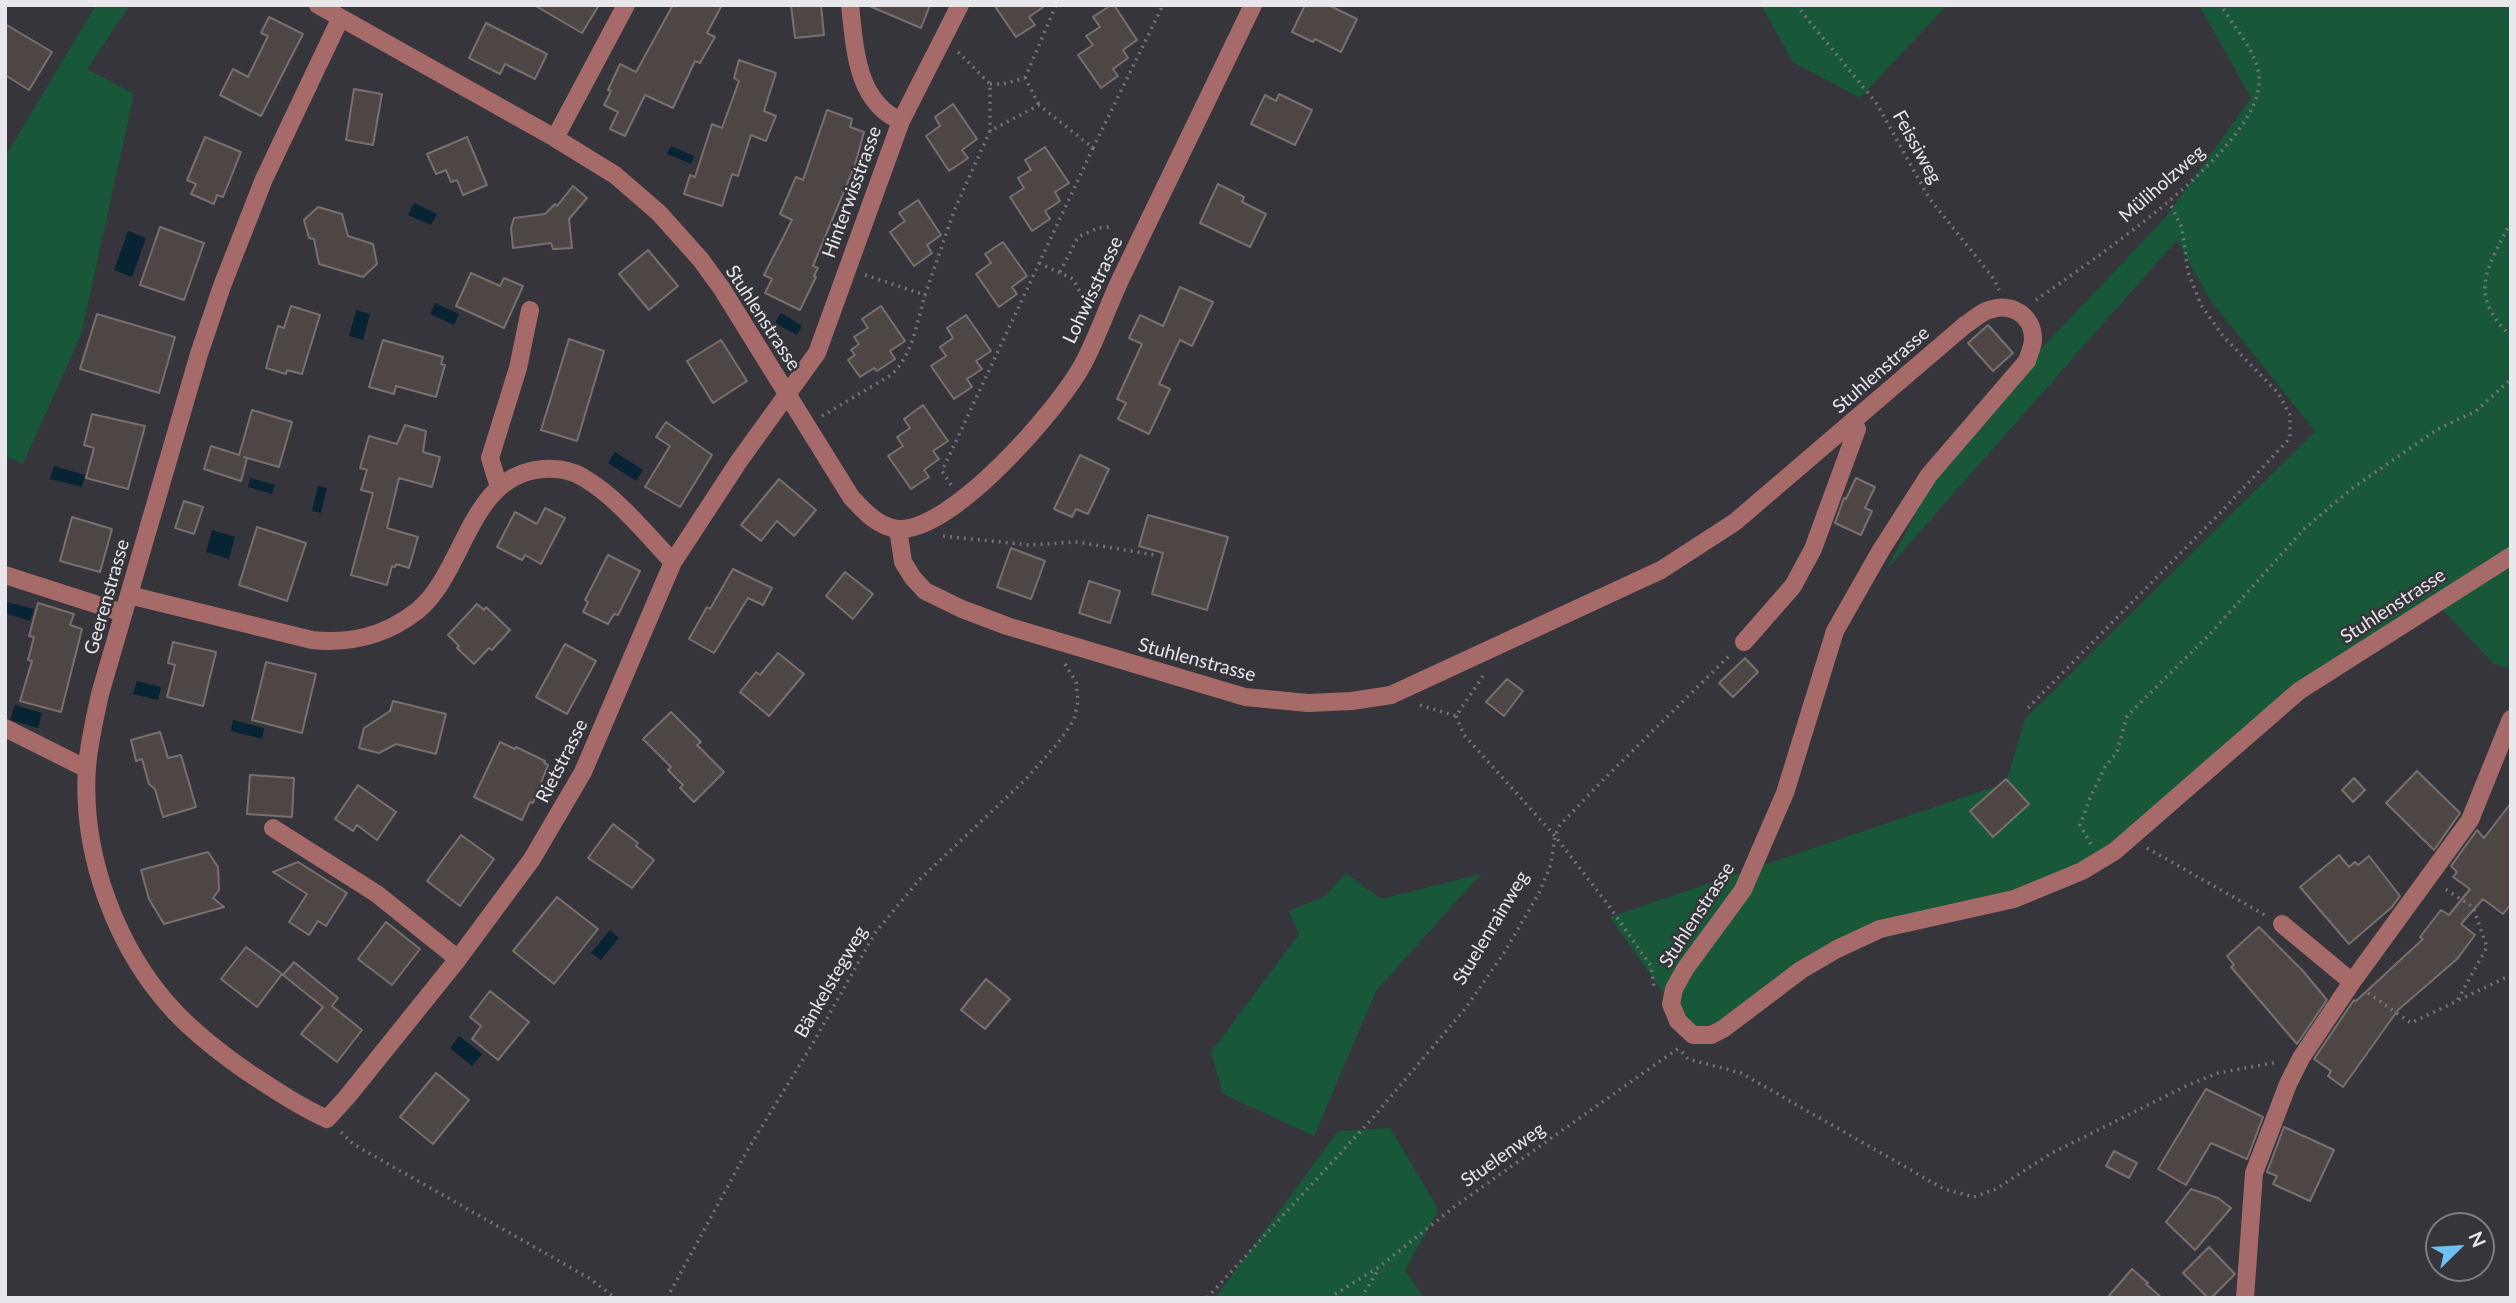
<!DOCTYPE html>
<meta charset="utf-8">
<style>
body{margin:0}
#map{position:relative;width:2516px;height:1303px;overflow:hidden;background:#36353b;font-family:Lato,sans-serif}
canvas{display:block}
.frame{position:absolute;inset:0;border:7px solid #e8e7eb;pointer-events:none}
.north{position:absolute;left:2425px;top:1212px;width:70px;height:70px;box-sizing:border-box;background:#36353b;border:2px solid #7d7c81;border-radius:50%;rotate:66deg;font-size:19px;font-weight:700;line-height:28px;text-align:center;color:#e8e7eb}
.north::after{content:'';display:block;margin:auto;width:24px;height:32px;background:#6dc2f3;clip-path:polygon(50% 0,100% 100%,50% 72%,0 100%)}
</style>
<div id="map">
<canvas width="2516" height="1303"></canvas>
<div class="frame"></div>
<div class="north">N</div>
</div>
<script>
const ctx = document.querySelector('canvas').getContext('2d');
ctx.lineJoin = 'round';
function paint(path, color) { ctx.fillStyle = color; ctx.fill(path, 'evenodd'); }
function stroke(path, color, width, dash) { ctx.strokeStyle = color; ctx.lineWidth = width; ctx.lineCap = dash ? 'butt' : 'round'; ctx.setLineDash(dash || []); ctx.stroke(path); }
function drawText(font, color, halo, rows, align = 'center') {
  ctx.font = font + ' Lato,sans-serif'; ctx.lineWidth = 5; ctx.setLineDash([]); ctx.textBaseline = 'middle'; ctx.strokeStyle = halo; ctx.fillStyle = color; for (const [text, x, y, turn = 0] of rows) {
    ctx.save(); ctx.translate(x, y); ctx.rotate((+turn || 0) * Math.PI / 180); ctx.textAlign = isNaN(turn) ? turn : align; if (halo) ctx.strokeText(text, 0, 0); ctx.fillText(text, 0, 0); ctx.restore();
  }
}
paint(new Path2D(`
 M96 5H130L87 69 134 94 81 335 23 464 5 456V157Z
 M1761 5H1947L1860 98 1793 62Z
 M2199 5H2511V669L2494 664 2437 604 2299 691 2082 871 1880 929 1753 1006 1693 1035 1610 917 2006 783 2025 719 2315 431 2210 300 2177 240 1887 569 1956 434 1977 416 2165 218 2251 98Z
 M1346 873 1381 899 1481 874 1376 991 1314 1136 1223 1094 1211 1052 1299 934 1289 911 1325 896Z
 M1390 1128 1435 1203 1438 1211 1405 1270 1424 1298H1215L1338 1131Z`), '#185738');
paint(new Path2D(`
 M671 146 694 156 691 164 667 154Z
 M414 203 437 214 431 225 408 215Z
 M128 231 146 238 132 277 114 270Z
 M435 303 459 314 454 325 430 314Z
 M356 310 370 314 363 340 349 336Z
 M781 313 802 326 797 335 775 323Z
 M615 452 643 470 636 481 608 463Z
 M54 466 85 475 82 487 50 479Z
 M250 478 275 485 272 494 248 487Z
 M318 486 327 488 321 513 312 511Z
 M212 530 235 537 229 559 206 552Z
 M6 602 34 609 30 621 5 613Z
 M137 681 161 687 158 700 133 694Z
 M15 705 42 713 38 728 10 720Z
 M233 720 264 728 262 739 231 731Z
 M610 930 619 938 601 960 591 953Z
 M459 1036 482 1054 472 1066 450 1048Z`), '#082434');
const building = new Path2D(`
 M534 5H599L582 33Z
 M673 5H722L707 33 715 37 700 63 695 61 673 108 645 95 625 136 610 129 618 112 604 105 611 91 608 90 620 64 636 72Z
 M791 5H821L824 35 795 38Z
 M867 5H930L921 28Z
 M994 5H1046L1029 17 1035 25 1016 37Z
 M1111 5H1114L1137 40 1123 50 1128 58 1113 69 1118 76 1101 88 1078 55 1093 45 1086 36 1100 27 1093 17Z
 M1305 5H1328L1357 19 1341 52 1315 39 1313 42 1292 32Z
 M269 17 303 34 261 116 220 95 233 69 248 77 268 36 261 33Z
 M486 23 547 54 535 79 505 64 500 74 469 58Z
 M5 24 52 52 29 90 5 75Z
 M739 60 776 73 764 111 776 116 766 141 751 135 738 176 732 174 722 206 684 194 690 175 695 177 712 124 722 128 739 81 734 78Z
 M354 89 382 94 373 145 346 140Z
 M1279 94 1312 110 1295 145 1251 124 1265 95 1276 101Z
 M953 104 977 139 962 150 968 158 949 171 926 136 940 126 935 117Z
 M827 110 852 119 850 127 864 132 855 165 813 266 818 268 814 276 816 277 800 310 765 293 772 279 764 275 792 220 780 214 796 177 803 180Z
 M205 137 241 152 223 197 217 195 214 204 191 194 196 184 187 180Z
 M467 137 487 185 463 195 457 180 451 182 446 170 436 174 427 154Z
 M1045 147 1069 183 1055 192 1060 201 1045 211 1050 219 1032 231 1010 197 1024 188 1018 178 1031 170 1025 160Z
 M1218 184 1244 197 1242 202 1266 214 1250 247 1200 223Z
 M573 186 587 198 569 219 572 248 553 249 551 243 513 248 511 228 514 218 545 214 555 204 557 206Z
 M918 200 941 235 927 245 932 253 914 266 890 232 905 221 899 213Z
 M318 207 342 214 348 236 373 244 377 264 363 277 319 264 314 239 309 238 304 220Z
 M160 227 204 243 184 300 140 285Z
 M1003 242 1027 276 1012 287 1017 294 999 307 976 274 991 263 985 254Z
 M648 250 678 286 649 310 619 274Z
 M471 273 500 286 504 278 523 286 504 328 456 306Z
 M1180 287 1213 302 1192 346 1180 340 1159 384 1170 389 1149 434 1118 419 1126 403 1117 399 1142 344 1129 338 1140 315 1163 326Z
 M291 306 320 315 302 374 287 370 286 374 266 368 278 326 284 328Z
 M881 306 905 341 890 351 895 359 877 371 874 368 860 377 848 360 855 355 851 350 859 344 854 337 868 328 862 319Z
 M97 314 175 337 159 393 80 369Z
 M966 315 991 351 976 361 982 369 967 379 972 387 954 399 931 366 946 356 940 347 953 338 947 328Z
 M1988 325 2013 353 1993 371 1968 343Z
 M569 339 604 351 577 441 541 430Z
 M383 340 443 357 441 364 445 365 436 397 396 386 394 394 369 387Z
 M721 340 747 381 713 403 687 361Z
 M923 405 948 441 933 451 939 459 924 470 929 477 911 489 888 456 903 446 897 437 910 428 904 419Z
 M252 410 292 422 279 467 244 457 247 458 241 481 204 469 211 446 239 455Z
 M92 414 145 426 128 489 86 478 94 448 84 445Z
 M666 422 712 455 680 507 645 487 670 446 656 437Z
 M405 425 426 431 423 452 440 457 432 487 399 478 387 528 418 537 409 568 396 564 395 567 392 566 387 585 351 575 373 493 361 490 367 470 360 468 369 436 397 444Z
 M1080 455 1109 469 1088 514 1076 509 1072 517 1054 509Z
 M1856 478 1875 487 1865 508 1872 511 1861 535 1835 523 1844 498 1846 499Z
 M779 479 816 510 794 536 777 521 761 541 741 525Z
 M184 501 203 507 194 534 175 528Z
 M545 508 565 518 541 564 525 555 522 560 497 547 515 512 537 524Z
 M1148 515 1228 537 1207 610 1152 594 1163 553 1139 546Z
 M72 517 112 529 100 572 60 561Z
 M257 527 306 543 287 601 239 585Z
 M1011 548 1045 561 1031 599 997 587Z
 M608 555 640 571 618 615 614 614 608 624 583 612 588 602 585 600Z
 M733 569 772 588 763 605 748 598 714 653 689 639 707 607 710 609Z
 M845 572 873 594 853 619 826 596Z
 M1089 581 1120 591 1110 623 1079 613Z
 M38 603 74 614 70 625 82 629 61 712 20 701 32 661 28 660 34 637 29 636Z
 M477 604 484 610 486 607 510 630 492 650 489 648 474 664 457 648 459 646 448 635Z
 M173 642 216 652 203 706 167 697 175 665 168 663Z
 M565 644 596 661 567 714 536 697Z
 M778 653 804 674 769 716 740 692 756 672 760 675Z
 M1745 658 1758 672 1733 697 1719 683Z
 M266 662 316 674 302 733 252 720Z
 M1507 679 1523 691 1504 716 1486 702Z
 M393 701 446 714 436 754 396 744 379 753 359 748 364 728 390 711Z
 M671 712 701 742 697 745 724 772 694 802 680 788 683 785 668 770 671 767 643 739Z
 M160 732 168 758 181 755 196 807 163 817 155 789 149 784 142 759 136 761 131 740Z
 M500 742 515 749 516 747 545 761 544 763 548 765 533 803 530 802 522 820 474 797Z
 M2417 771 2460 813 2434 850 2386 803Z
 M250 775 294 778 292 817 247 814Z
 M2354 778 2365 790 2353 802 2342 790Z
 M2006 779 2029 804 1993 837 1970 811Z
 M358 785 396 812 377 840 357 825 353 831 335 819Z
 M2511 803V904L2503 914 2483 899 2461 924 2475 935 2457 959 2398 1010 2343 1087 2328 1076 2331 1071 2314 1059 2354 1000 2356 1001 2423 939 2420 937 2441 910 2449 915 2470 889 2453 877 2457 872 2451 866 2477 830 2484 838Z
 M613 824 638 843 636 846 654 860 632 888 588 858Z
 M461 835 494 859 460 906 427 881Z
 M208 852 218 867 219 890 213 898 224 907 164 924 149 899 141 870Z
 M2339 855 2349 867 2355 862 2358 865 2369 856 2400 896 2392 907 2349 944 2300 887Z
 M298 862 347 893 326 926 318 921 309 935 289 922 307 894 273 872Z
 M557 897 598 929 554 984 513 951Z
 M386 922 420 949 392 985 358 959Z
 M2259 927 2303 971 2327 1000 2297 1044 2231 967 2234 965 2227 956Z
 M246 947 282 974 257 1007 221 979Z
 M294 962 338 998 332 1006 362 1030 337 1062 301 1034 323 1007 283 975Z
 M986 979 1010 999 985 1029 961 1010Z
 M490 991 529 1022 498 1060 472 1039 481 1026 470 1017Z
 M436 1073 469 1100 433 1144 400 1117Z
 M2206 1089 2263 1117 2247 1159 2211 1143 2186 1185 2158 1169Z
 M2284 1127 2334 1150 2310 1201 2273 1184 2277 1176 2267 1172Z
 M2114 1151 2137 1163 2129 1178 2106 1166Z
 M2191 1189 2218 1198 2231 1208 2195 1250 2166 1222Z
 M2209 1247 2235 1274 2211 1298H2208L2183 1273Z
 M2132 1269 2148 1283 2146 1284 2162 1298H2107Z`);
paint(building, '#4d4644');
stroke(building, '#78706e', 2);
stroke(new Path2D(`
 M1796 5 1877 104 1929 198 1994 279 1999 290
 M958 52 990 84V131
 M1025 78 1056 5
 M990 84H1003L1025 78 1039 105
 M2511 222C2487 268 2467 295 2511 336
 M1039 263 1073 279 1081 294 1090 298
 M1060 272 1078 237 1098 228 1109 227
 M865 275 925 295 954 211 990 131 1039 105 1093 148 1163 5
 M2036 300C2089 262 2268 145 2259 75 2256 51 2233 26 2221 5
 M822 416 891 375C913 355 917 322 925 295
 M951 485 942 471 1093 148
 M943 536 1029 545 1077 542 1155 555
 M1420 705 1456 716 1485 673
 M2028 708 2222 511 2290 438V415L2278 393 2223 336 2201 305 2188 272 2182 228 2169 201
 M1456 716 1464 735 1555 836 1606 902 1651 966 1654 988
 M2091 844 2080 825 2090 798 2105 767 2117 752 2127 716 2210 634 2305 528 2354 487 2438 429 2476 411 2511 379
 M2147 848 2265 915
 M2368 993 2411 1023 2457 1001 2487 947 2473 907 2442 887
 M2459 1000 2511 975
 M1682 1052 1688 1059 1741 1073 1944 1189 1974 1197 1996 1189 2050 1154 2188 1085 2218 1073 2278 1062
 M341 1132 353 1144 589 1278 615 1298
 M667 1298 747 1151 813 1043 875 933 919 880 1026 779 1058 743 1074 720 1078 700 1076 682 1065 664
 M1207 1298 1370 1121 1465 1009 1504 953 1539 893 1551 864 1555 836 1560 825 1599 784 1730 655
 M1329 1298 1379 1267 1454 1207 1680 1047
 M1361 1298 1378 1270`), '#747378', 3.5, [2, 5]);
stroke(new Path2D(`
 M318 5 555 138 615 175 659 213 701 260 722 289 851 497C864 511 878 527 898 529 952 532 1059 409 1083 364 1099 334 1109 302 1124 272 1167 183 1210 94 1253 5
 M850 5C855 48 856 102 901 121
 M340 19 264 179 222 286 199 354 100 694C95 718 89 742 87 767 81 854 116 949 175 1012 197 1035 223 1055 249 1073 275 1090 299 1106 327 1119L347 1097 458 959 532 859 583 772 673 562 739 461 817 353 901 121 960 5
 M555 138 626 5
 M499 487 490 458 518 368 530 310
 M898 529 903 562 913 578 925 591 962 609 1007 626 1245 697 1308 703 1352 701 1391 695 1661 570 1735 522 1965 325C1973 320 1981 312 1989 310 2011 302 2033 315 2033 339 2033 346 2029 354 2027 361L1929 475 1881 550 1835 631 1785 793 1743 890 1685 969 1674 989 1671 1004 1678 1021 1693 1035H1711L1723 1029 1801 970 1837 949 1880 929 2014 899 2082 871 2115 851 2299 691 2511 556
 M5 575 123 613
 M129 595 312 640C351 644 385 636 417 611 466 571 468 475 543 469 557 468 572 470 584 478 617 497 647 535 673 562
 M1744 642 1793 586 1813 549 1857 429 1853 421
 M5 728 87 769
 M273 828 377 894 458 959
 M2282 924 2352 982
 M2245 1298 2254 1173 2288 1084 2301 1058 2352 982 2470 820 2511 719`), '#a66a69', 18);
drawText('19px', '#e8e7eb', '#36353b', [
 ["Feissiweg",1917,147,61],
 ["Müliholzweg",2162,184,-41],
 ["Hinterwisstrasse",852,192,-70],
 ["Lohwisstrasse",1093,290,-65],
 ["Stuhlenstrasse",763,318,57],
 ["Stuhlenstrasse",1881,370,-41],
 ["Geerenstrasse",107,597,-74],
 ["Stuhlenstrasse",2393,606,-33],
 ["Stuhlenstrasse",1197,660,15],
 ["Rietstrasse",562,761,-63],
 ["Stuhlenstrasse",1697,915,-57],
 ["Stuelenrainweg",1491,928,-59],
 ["Bänkelstegweg",831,982,-60],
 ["Stuelenweg",1503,1155,-35]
]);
</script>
